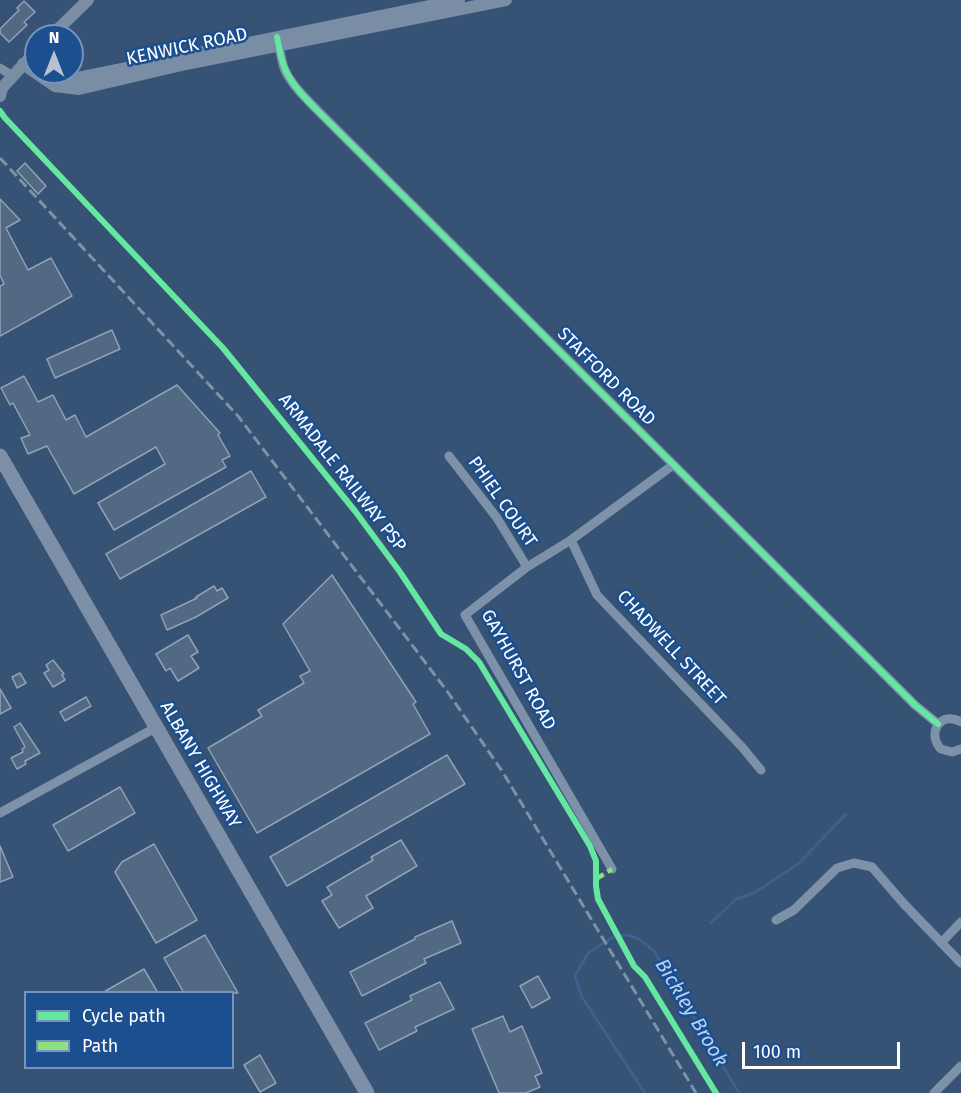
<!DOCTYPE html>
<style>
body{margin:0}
#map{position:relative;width:961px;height:1093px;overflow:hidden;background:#365274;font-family:"Fira Sans",sans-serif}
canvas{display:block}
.legend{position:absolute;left:24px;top:991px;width:210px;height:78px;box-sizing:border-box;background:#1b4f8f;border:2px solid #7695bc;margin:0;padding:8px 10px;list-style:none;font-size:18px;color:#fff}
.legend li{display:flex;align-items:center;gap:12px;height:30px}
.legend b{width:30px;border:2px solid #7695bc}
.north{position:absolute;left:24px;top:24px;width:60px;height:60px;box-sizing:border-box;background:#1b4f8f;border:2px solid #7695bc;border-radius:50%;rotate:0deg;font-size:16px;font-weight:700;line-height:24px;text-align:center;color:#fff}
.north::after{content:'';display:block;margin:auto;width:21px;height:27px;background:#b9c2ce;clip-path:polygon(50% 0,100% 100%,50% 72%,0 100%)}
.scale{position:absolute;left:742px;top:1042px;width:158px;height:27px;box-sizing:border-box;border:3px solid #fff;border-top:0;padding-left:8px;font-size:18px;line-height:21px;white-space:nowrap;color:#fff;-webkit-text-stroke:4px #1b4f8f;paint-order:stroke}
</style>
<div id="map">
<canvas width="961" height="1093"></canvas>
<ul class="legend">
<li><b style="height:8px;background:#66e7a1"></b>Cycle path</li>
<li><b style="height:8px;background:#8de07e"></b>Path</li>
</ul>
<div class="north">N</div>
<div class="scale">100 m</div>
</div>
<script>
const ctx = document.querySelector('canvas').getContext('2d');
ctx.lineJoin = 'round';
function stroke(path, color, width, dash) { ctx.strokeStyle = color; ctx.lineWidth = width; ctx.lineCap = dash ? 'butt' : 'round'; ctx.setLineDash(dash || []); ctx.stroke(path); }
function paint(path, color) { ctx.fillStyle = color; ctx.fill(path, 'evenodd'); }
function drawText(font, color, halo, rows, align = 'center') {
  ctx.font = font + ' "Fira Sans",sans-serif'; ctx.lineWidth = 5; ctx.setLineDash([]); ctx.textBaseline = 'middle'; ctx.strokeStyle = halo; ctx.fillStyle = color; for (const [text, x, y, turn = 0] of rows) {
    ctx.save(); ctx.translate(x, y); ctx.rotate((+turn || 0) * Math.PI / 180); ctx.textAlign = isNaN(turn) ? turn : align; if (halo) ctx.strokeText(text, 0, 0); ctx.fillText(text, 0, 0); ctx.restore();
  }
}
stroke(new Path2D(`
 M711 923 736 899 754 893 799 863 846 814
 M645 1093 582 997 575 976 589 952 615 936 628 935 639 939 654 951 739 1093`), '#3b618d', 3);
const building = new Path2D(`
 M24 1 35 12 24 22 27 25 9 42 0 33V29L19 10 17 8Z
 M25 163 46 186 38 194 17 171Z
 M0 199 20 220 6 228 28 270 51 258 72 296 0 336V286L4 284 0 275Z
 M112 330 120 349 55 378 47 359Z
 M24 376 38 402 53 395 66 420 75 415 86 437 177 385 220 433 218 435 230 456 222 460 226 467 114 530 98 503 165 464 156 447 74 494 47 446 28 454 21 438 30 435 13 403 10 405 1 388Z
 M251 471 266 497 120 579 106 554Z
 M332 575 416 702 413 704 430 734 257 833 208 748 262 716 258 710 304 683 300 676 310 671 283 624Z
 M214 586 217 591 222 588 228 598 196 617 167 630 161 615 197 598 196 597Z
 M188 635 198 652 191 656 199 668 178 681 170 668 166 671 156 654Z
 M53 660 64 674 62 675 65 680 53 687 44 673 49 670 46 665Z
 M20 673 26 683 17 688 12 677Z
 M0 689 11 708 0 714Z
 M86 697 91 706 65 721 60 712Z
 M20 723 40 753 25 761 26 764 17 769 11 758 23 752 22 749 25 747 14 727Z
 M447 755 465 784 287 886 270 857Z
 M120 787 135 813 68 851 53 825Z
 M401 840 417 866 366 896 373 908 339 928 322 901 332 895 327 887 373 860 371 857Z
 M154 844 197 920 156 943 115 872 122 862Z
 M0 846 13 877 0 882Z
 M452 921 461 943 424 959 426 963 362 996 350 972 415 939V937Z
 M205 935 238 993H184L164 958Z
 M144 969 158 993H102Z
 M538 976 550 998 532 1008 520 986Z
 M440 982 454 1009 415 1027 417 1031 379 1050 365 1023 412 1000 410 996Z
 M503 1016 510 1032 522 1026 542 1073 535 1076 540 1087 526 1093H499L472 1029Z
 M260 1055 276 1083 260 1092 244 1065Z`);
paint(building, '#526984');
stroke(building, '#92a2b6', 1.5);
stroke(new Path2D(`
 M277 39C280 49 281 59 284 68 291 85 305 97 317 110L915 705 938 724
 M0 68 13 76
 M449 456 497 518 527 567
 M571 540 597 595 742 747 761 770
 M961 722C941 710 926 733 941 749L952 752 961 749
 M0 813 155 728
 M612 869 465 615 527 567 571 540 673 465
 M776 920 794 910 837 868 854 863 872 867 904 904 961 963
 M941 943 961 922
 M934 1093 961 1066`), '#7d92a8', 9);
stroke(new Path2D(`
 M51 36 88 0
 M23 64 55 86 79 89 186 64 506 0
 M54 72 71 78H78L459 0
 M0 96 2 88 36 51`), '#798da4', 12);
stroke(new Path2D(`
 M0 456 367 1093`), '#7e90a7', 15);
stroke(new Path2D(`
 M0 158 238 416 447 691 502 771 696 1093`), '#7e92a7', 3, [10, 4.5]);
stroke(new Path2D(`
 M596 879 612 869`), '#8de07e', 4.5, [9, 4.5]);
stroke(new Path2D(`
 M277 37C279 47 281 59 285 69 292 85 305 98 317 110L915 705 938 724
 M0 111 5 118 223 348 355 511 400 572 441 634 466 649 479 662 590 846 596 861V886L598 899 634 966 645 977 716 1093`), '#66e7a1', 6);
drawText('18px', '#fff', '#1b4f8f', [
 ["KENWICK ROAD",187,47,-12],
 ["STAFFORD ROAD",606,377,45],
 ["ARMADALE RAILWAY PSP",342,473,52],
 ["PHIEL COURT",502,502,55],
 ["CHADWELL STREET",671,648,47],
 ["GAYHURST ROAD",518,670,61],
 ["ALBANY HIGHWAY",200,765,60]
]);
drawText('italic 20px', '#b5d3f5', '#1b4f8f', [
 ["Bickley Brook",691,1013,59]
]);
</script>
